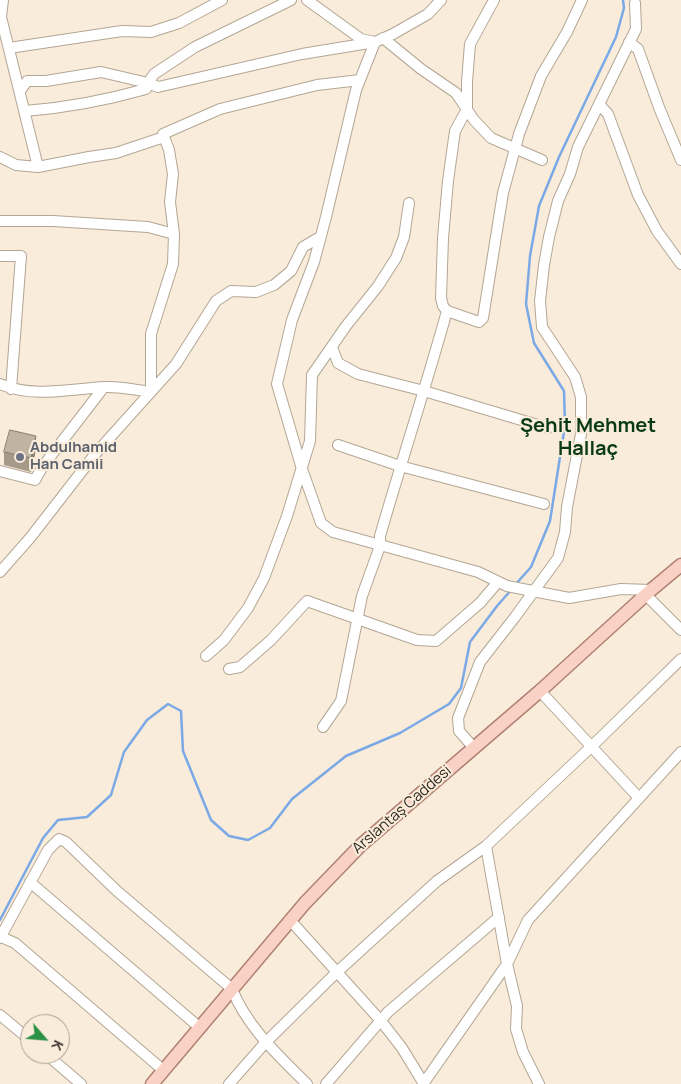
<!DOCTYPE html>
<meta charset="utf-8">
<style>
body{margin:0}
#map{position:relative;width:681px;height:1084px;overflow:hidden;background:#faecda;font-family:Manrope,sans-serif}
canvas{display:block}
.north{position:absolute;left:20px;top:1014px;width:50px;height:50px;box-sizing:border-box;background:#faecda;border:1px solid #a89e90;border-radius:50%;rotate:117deg;font-size:14px;font-weight:700;line-height:20px;text-align:center;color:#2d2821}
.north::after{content:'';display:block;margin:auto;width:18px;height:22px;background:#2c9045;clip-path:polygon(50% 0,100% 100%,50% 72%,0 100%)}
</style>
<div id="map">
<canvas width="681" height="1084"></canvas>
<div class="north">K</div>
</div>
<script>
const ctx = document.querySelector('canvas').getContext('2d');
ctx.lineJoin = 'round';
function stroke(path, color, width, dash) { ctx.strokeStyle = color; ctx.lineWidth = width; ctx.lineCap = dash ? 'butt' : 'round'; ctx.setLineDash(dash || []); ctx.stroke(path); }
function paint(path, color) { ctx.fillStyle = color; ctx.fill(path, 'evenodd'); }
function drawText(font, color, halo, rows, align = 'center') {
  ctx.font = font + ' Manrope,sans-serif'; ctx.lineWidth = 4; ctx.setLineDash([]); ctx.textBaseline = 'middle'; ctx.strokeStyle = halo; ctx.fillStyle = color; for (const [text, x, y, turn = 0] of rows) {
    ctx.save(); ctx.translate(x, y); ctx.rotate((+turn || 0) * Math.PI / 180); ctx.textAlign = isNaN(turn) ? turn : align; if (halo) ctx.strokeText(text, 0, 0); ctx.fillText(text, 0, 0); ctx.restore();
  }
}
stroke(new Path2D(`
 M515 585 531 567 550 521 565 425 564 391 534 343 526 304 530 256 539 206 559 157 616 37 624 8 623 0
 M0 920 43 838 58 820 87 817 111 795 124 752 147 720 168 704 181 711 183 751 211 820 229 836 248 840 270 828 292 799 346 756 400 733 449 704 461 688 470 642 497 606 512 589`), '#7aa9e6', 2.5);
const minor = new Path2D(`
 M3 0 1 17 38 167
 M291 0 195 47 154 74 148 83 158 87 302 54 375 42 356 90 326 217 314 262 292 320 277 384 302 469 321 523 333 532 478 572 507 586 569 598 621 589 651 590
 M307 0 361 39 375 42 393 34 428 14 441 0
 M494 0 470 44 467 82V109L455 131 448 181 443 238 441 298 443 306 447 311 479 322 483 318 503 193 519 134 541 76 567 32 582 0
 M383 38 421 69 456 93 474 120 491 138 542 160
 M629 42 638 49 660 110 681 160
 M9 48 122 31 151 32 179 23 222 0
 M20 91 27 81H46L101 72 148 83 146 89C107 100 65 108 25 111
 M599 104 608 114 638 195 657 231 681 264
 M0 157 16 165 38 167 89 157 116 153 164 137
 M0 221H53L148 227 174 234
 M0 256H21L11 389
 M332 347 338 363 358 374 424 391 548 428
 M0 384C34 398 69 389 104 387 119 386 136 390 151 392V334L173 264 174 234 170 202 173 174 169 150 163 134 220 109 317 85 360 80
 M338 445 400 466 544 504
 M0 471 35 480 43 466 104 387
 M0 572 30 538 96 453 176 364 216 301 231 291 256 292 274 285 291 271 303 247 320 237
 M646 595 681 630
 M206 656 224 640 248 608 264 578 287 516 310 441 312 375 346 326 378 286 396 258 404 237 409 203
 M229 669 240 667 271 640 307 601 417 640 436 641 480 603 498 582
 M540 691 639 798
 M323 727 341 701 362 596 380 546V536C402 460 426 386 447 311
 M474 748 459 731 458 718 480 662 515 617 558 558 565 532 567 507 581 434V397L575 377 542 327 540 301 544 265 549 237 558 201 570 174 578 147 636 29 635 3
 M486 846 507 964 517 1006 516 1029 523 1052 539 1084
 M30 882 199 1027
 M290 920 381 1021 402 1048 424 1084
 M1 937 15 943 163 1070
 M0 938 48 850 59 839 66 842 117 891 232 989C247 1027 278 1055 307 1084
 M0 1015 30 1040
 M46 1054 81 1084
 M229 1084 265 1043 337 972 437 881 486 846 591 747 681 659
 M326 1084 388 1012 499 917
 M423 1084 507 964 528 920 681 752`);
const major = new Path2D(`
 M152 1084 305 903 361 845 540 691 651 590 681 565`);
stroke(minor, '#b3a694', 12);
stroke(major, '#b08272', 15);
stroke(minor, '#fff', 10);
stroke(major, '#fad1c5', 12);
paint(new Path2D(`
 M36 449 31 472 4 465V452Z`), '#a59a8a');
paint(new Path2D(`
 M36 436V449L31 472V458Z`), '#867d71');
const building = new Path2D(`
 M10 430 36 436 31 458 4 452Z`);
paint(building, '#c0b3a1');
stroke(building, '#867d71', 1);
for (const [x, y, r, color] of [
 [20,457,5,"#6b7280"]
]) { const dot = new Path2D(); dot.arc(x, y, r, 0, 2 * Math.PI); ctx.fillStyle = color; ctx.fill(dot); stroke(dot, '#faecda', 2); }
drawText('bold 15px', '#5b616d', '#faecda', [
 ["Abdulhamid",30,448],
 ["Han Camii",30,465]
], 'left');
drawText('15px', '#2d2821', '#faecda', [
 ["Arslantaş Caddesi",402,810,-41]
]);
drawText('bold 20px', '#093a16', '#faecda', [
 ["Şehit Mehmet",588,426],
 ["Hallaç",588,449]
]);
</script>
